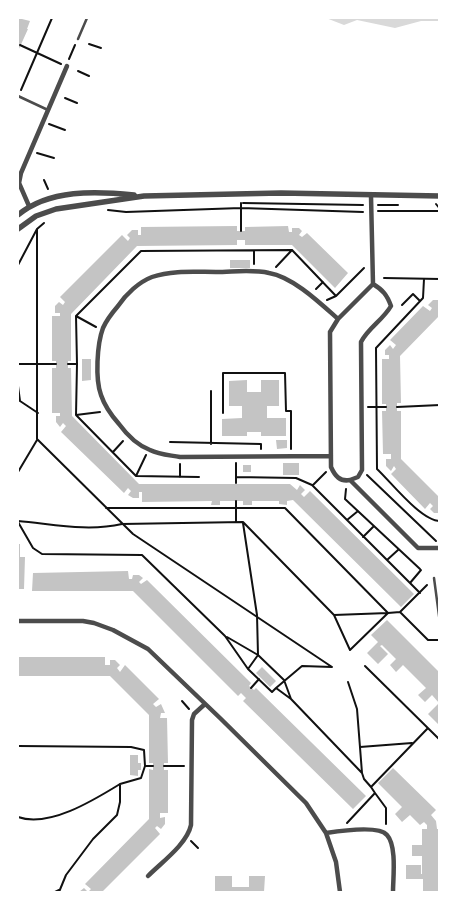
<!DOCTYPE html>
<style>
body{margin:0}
#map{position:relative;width:457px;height:910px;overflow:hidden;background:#fff;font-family:"Roboto Condensed",sans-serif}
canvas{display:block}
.frame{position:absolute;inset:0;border:19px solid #fff;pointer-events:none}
</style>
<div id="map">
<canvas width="457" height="910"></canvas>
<div class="frame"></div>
</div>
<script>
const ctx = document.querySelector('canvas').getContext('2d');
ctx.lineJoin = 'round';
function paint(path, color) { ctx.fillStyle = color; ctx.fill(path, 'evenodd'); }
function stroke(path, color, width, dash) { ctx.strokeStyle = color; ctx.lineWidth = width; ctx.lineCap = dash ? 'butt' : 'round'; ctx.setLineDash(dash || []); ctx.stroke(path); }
paint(new Path2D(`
 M326 18H439L440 21H421L395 28 357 20 344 25Z`), '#d9d9d9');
paint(new Path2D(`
 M18 18 30 21 27 29H28L18 51Z
 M237 226V231H245V227L288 226 289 232H292V228H299L302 231 299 235 302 237 307 233 348 273 335 288 292 245H245V240H237V245L137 246 71 314V361H68V368H71L72 416 139 484H290L297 490 300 485 305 490 301 494 304 497 310 491 414 594 401 607 293 500 287 501V505L279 504V501H252V505H243V501H220V505H211L212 501 142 502V492H139V498H133L128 495 131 491 128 488 124 493 61 432 66 426 63 423 60 427 56 422V416H60V413H52V368H56V361H52V316H60V313H55V306L59 302 63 305 65 302 60 297 122 235 128 241 130 238 127 235 132 230H138V235H141V227Z
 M230 260H250V268H230Z
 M433 300H439V316L400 356 401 403H397V411H401V459L439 497V513H434L430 509 433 506 430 503 425 509 391 474 396 469 394 466 391 471 386 466V459H391V454H383L382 411H386V404H382V359H389V355H385V350L390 345 393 349 396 345 390 340 423 306 430 311 432 308 428 305Z
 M82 359H91V380L82 381Z
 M247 380V392H261V380H279V406H267V418H286V436H261V432H247V436H222V419L242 418V406H229V381Z
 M276 440H287V448L277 449Z
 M283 463H299V475H283Z
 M243 465H251V472H243Z
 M18 544H20V557H25L24 589H18Z
 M128 571 129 579H132L133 575H139L143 578 139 582 141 584 147 580 251 683 249 686 254 690 256 688 366 796 353 809 243 701 246 698 241 693 238 696 133 591H32L33 573Z
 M387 620 439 672V703L432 695 425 702 418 695 426 688 403 665 396 672 390 665 396 659 382 645 380 646 388 654 378 664 367 653 378 642 371 635Z
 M18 657H105V665H110V660H115L120 665 117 668 120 672 125 665 159 699 153 704 156 707 161 704 165 713H161L160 718H167L168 763H164V770H168V813H160V818L165 817V824L161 829 157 826 155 828 160 834 102 892H79L84 888 88 892 91 889 85 884 149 819V769L153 770V763H149V715L110 676H18Z
 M262 667 276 681 270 687 256 673Z
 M438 704 439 723 438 724 428 714Z
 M130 755H138V763H141V770H138V776L130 775Z
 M393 768 436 810 431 815 436 821 437 829H439V892H423V879H406V865H421V874H422V856H412V845H422V829H427V825L424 822 420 825 410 815 402 822 395 814 402 807 378 783Z
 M215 876H232V887H249V876H265L264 892H215Z`), '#c4c4c4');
stroke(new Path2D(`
 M89 44 101 48
 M20 45 61 64
 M69 59 75 45
 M78 71 89 76
 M21 90 52 18
 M65 98 77 103
 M49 124 65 130
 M37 153 54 158
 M44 180 48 189
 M243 203 363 205
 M436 204 440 209
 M378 205H398
 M108 210 126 212 241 208 363 212
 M378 211H440
 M37 229V439L133 534 332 667
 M241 231V203
 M254 251V264
 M18 265 37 229 44 223
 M276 267 292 250
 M384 278 440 279
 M424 279 423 298 376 348 377 469C391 482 421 521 440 521
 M316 289 323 282
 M327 300 336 296 364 268
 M402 305 413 294 420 301
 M76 316 96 327
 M18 364H56
 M68 364H77L76 415 136 476 199 477
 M77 364 76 316 141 251 292 250 336 296
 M18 386 20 401 38 413
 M368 407H386
 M397 407 440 405
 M223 413V373H285L286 411H291V449
 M76 415 100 412
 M170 442 261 444V449
 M211 444V391
 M113 452 123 441
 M18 472 37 440
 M367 475 436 541
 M136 476 146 455
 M180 477V464
 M236 477 296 478 312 485 420 593
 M236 483V463
 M313 485 326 472
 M346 489 345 499 420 569
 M106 508H285L388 613 334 615
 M347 520 358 511
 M18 521C53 524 87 532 122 524L243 522 334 615 350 650 388 613 400 612 427 585
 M18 522 33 548 42 554 142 555 225 636 248 669 272 692 276 688 291 699
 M236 522V501
 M243 523 257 615 258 655 248 669
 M363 537 374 526
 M387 560 398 550
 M410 583 421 570
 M400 612 428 640H440
 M227 637 258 655 284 680 291 699 362 773
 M365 666 440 740
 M348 682 357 709 362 773 364 779 371 787
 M251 688 259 679
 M276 688 302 666 332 667
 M182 701 189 709
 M18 746 131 747 144 750 145 766 141 778 120 784V802L117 815 93 839 66 875 59 892
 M360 747 412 743
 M145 766H153
 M164 766H184
 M375 793 386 808V824
 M18 817C49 828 94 800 120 784
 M347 823 375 793 371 787 428 728
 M191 841 198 848
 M55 892 59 890`), '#111', 2);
stroke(new Path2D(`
 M78 39 87 18
 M18 96 48 110
 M434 578 440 623`), '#4c4c4c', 2.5);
stroke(new Path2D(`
 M371 196 373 284 338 319 330 332 331 467C335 476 340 482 350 480L418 548H440
 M29 206 19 183 21 173 67 66
 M331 456 180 457C170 455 160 455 150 450 137 445 127 435 119 424 111 415 105 407 101 395 95 379 97 344 103 328 107 319 112 313 118 306 126 294 139 282 152 277 172 270 195 272 216 272 233 272 252 269 269 273 293 277 320 303 338 319
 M350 480 358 477 362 470 361 342C368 328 383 320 391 306 387 295 383 290 373 284
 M18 621H83L94 623 113 630 148 649 221 719 306 803 326 833 336 862 340 892
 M326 833C339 831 379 825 387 835 397 846 393 878 393 892
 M148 876C162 862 187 844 191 825L192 720 194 714 205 704`), '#4c4c4c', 4.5);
stroke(new Path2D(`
 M18 215C49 189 96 191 134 195
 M18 229 36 216 56 209 144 196 281 193 440 196`), '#4c4c4c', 5.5);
</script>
